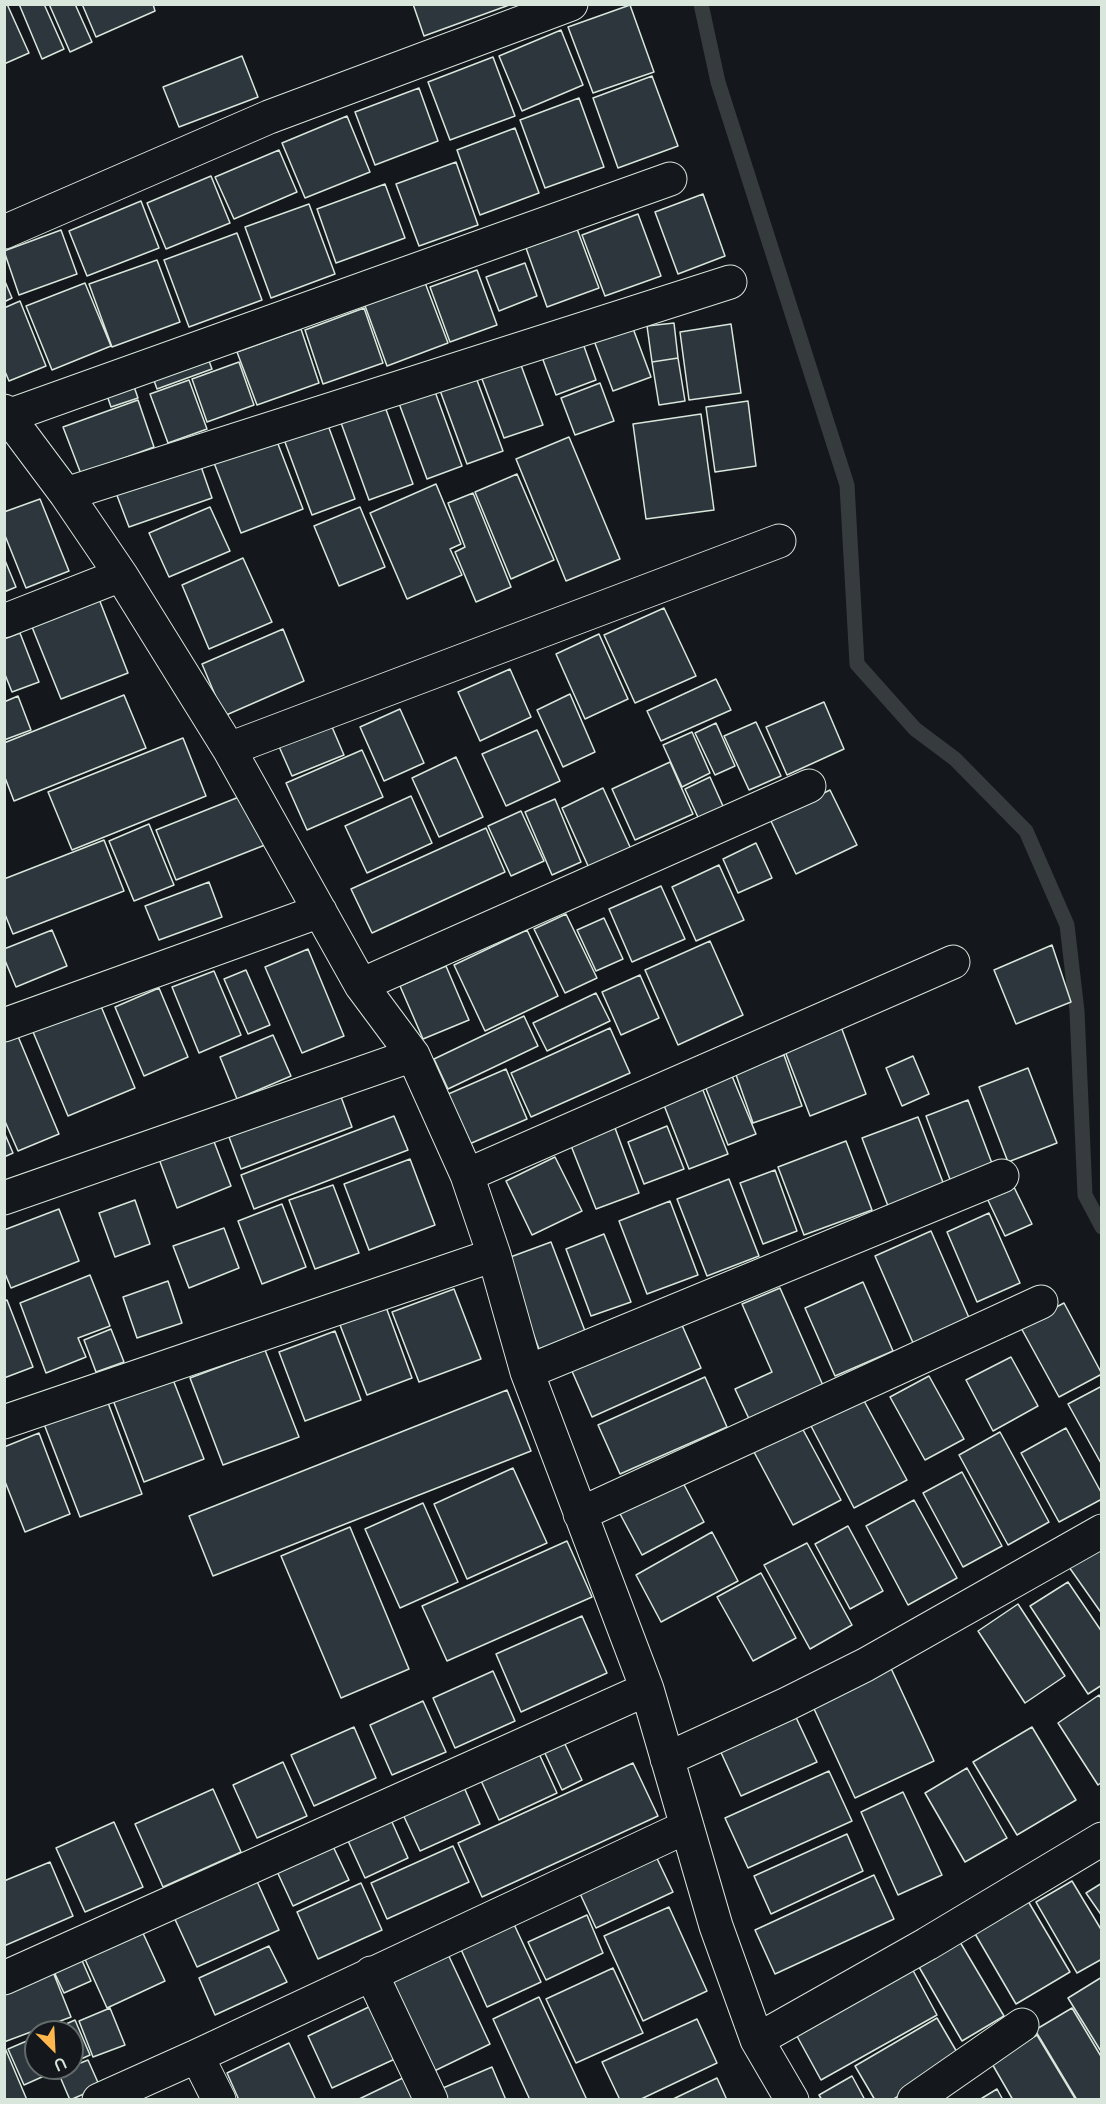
<!DOCTYPE html>
<style>
body{margin:0}
#map{position:relative;width:1106px;height:2104px;overflow:hidden;background:#14181c;font-family:Manrope,sans-serif}
canvas{display:block}
.frame{position:absolute;inset:0;border:6px solid #d8e6dc;pointer-events:none}
.north{position:absolute;left:24px;top:2020px;width:60px;height:60px;box-sizing:border-box;background:#14181c;border:2px solid #626a69;border-radius:50%;rotate:156deg;font-size:16px;font-weight:700;line-height:24px;text-align:center;color:#d8e6dc}
.north::after{content:'';display:block;margin:auto;width:21px;height:27px;background:#ffb74d;clip-path:polygon(50% 0,100% 100%,50% 72%,0 100%)}
</style>
<div id="map">
<canvas width="1106" height="2104"></canvas>
<div class="frame"></div>
<div class="north">U</div>
</div>
<script>
const ctx = document.querySelector('canvas').getContext('2d');
ctx.lineJoin = 'round';
function stroke(path, color, width, dash) { ctx.strokeStyle = color; ctx.lineWidth = width; ctx.lineCap = dash ? 'butt' : 'round'; ctx.setLineDash(dash || []); ctx.stroke(path); }
function paint(path, color) { ctx.fillStyle = color; ctx.fill(path, 'evenodd'); }
stroke(new Path2D(`
 M701 4 718 82 847 485 857 664 915 729 955 759 1026 831 1067 925 1077 1011 1085 1195 1102 1227`), '#363b3e', 15);
const building = new Path2D(`
 M4 4H7L29 53 4 64Z
 M19 4H44L64 49 42 59Z
 M49 4H75L92 42 70 52Z
 M82 4H153L155 11 96 37Z
 M413 4H512L424 36Z
 M630 5 654 72 593 93 568 27Z
 M561 30 583 85 522 111 499 56Z
 M242 56 258 97 179 127 163 87Z
 M493 57 515 116 450 140 428 82Z
 M652 76 678 146 618 168 593 98Z
 M419 88 438 141 375 165 355 112Z
 M579 98 604 167 545 188 520 120Z
 M347 116 370 172 305 198 282 143Z
 M515 128 539 193 480 215 457 150Z
 M279 150 297 192 234 219 215 177Z
 M456 162 478 225 419 246 396 184Z
 M211 176 230 223 166 249 147 203Z
 M385 184 405 238 336 263 317 209Z
 M703 194 725 256 678 274 655 212Z
 M141 201 159 248 87 276 69 231Z
 M309 204 335 274 271 298 245 227Z
 M638 214 661 276 605 296 582 235Z
 M577 229 599 288 547 307 526 248Z
 M61 230 77 274 19 295 4 251Z
 M237 233 262 300 189 327 164 260Z
 M157 260 180 322 112 347 89 284Z
 M525 263 537 296 499 311 486 277Z
 M477 270 497 325 450 342 430 287Z
 M4 279 12 298 4 302Z
 M424 280 448 343 387 366 364 303Z
 M85 283 111 346 52 370 26 306Z
 M20 301 46 366 9 381 4 369V308Z
 M364 308 383 363 323 384 305 330Z
 M631 323 651 377 613 391 593 338Z
 M674 323 678 358 652 362 647 326Z
 M731 324 741 393 689 400 680 332Z
 M301 329 319 383 257 405 237 352Z
 M580 335 596 380 556 395 539 349Z
 M205 350 212 369 157 389 150 369Z
 M518 357 543 425 504 438 479 371Z
 M678 358 685 401 659 405 652 362Z
 M239 362 254 405 207 422 192 379Z
 M474 372 503 451 467 464 438 385Z
 M130 375 138 398 111 407 103 384Z
 M189 380 207 429 168 443 150 394Z
 M600 383 614 421 575 435 561 398Z
 M433 386 462 466 427 479 397 398Z
 M138 400 154 447 81 474 63 427Z
 M748 401 756 466 715 472 706 407Z
 M384 404 413 484 369 500 340 420Z
 M701 414 714 510 646 519 633 424Z
 M325 417 355 499 312 515 282 434Z
 M273 431 303 509 241 533 211 455Z
 M569 437 620 559 566 581 516 459Z
 M197 455 212 498 129 527 113 485Z
 M517 474 554 560 511 579 475 492Z
 M436 484 461 544 450 549 462 575 407 599 370 513Z
 M473 493 511 587 476 602 455 552 465 547 448 503Z
 M40 499 69 571 26 588 4 533V512Z
 M210 507 230 551 169 577 149 533Z
 M360 507 385 567 339 586 314 526Z
 M4 558 16 587 4 592Z
 M243 558 272 622 209 649 182 585Z
 M99 599 128 673 61 699 32 627Z
 M664 608 696 676 635 703 604 635Z
 M283 629 304 681 224 716 202 664Z
 M20 633 39 682 12 692 4 672V639Z
 M599 634 628 699 585 719 556 654Z
 M510 669 531 717 480 741 458 692Z
 M716 679 731 710 661 741 647 711Z
 M570 694 595 752 563 767 537 710Z
 M124 695 146 748 14 801 4 775V743Z
 M18 696 31 730 4 740V702Z
 M824 702 844 749 787 775 766 727Z
 M400 709 424 763 384 781 360 727Z
 M329 720 344 755 292 776 277 742Z
 M756 722 781 776 749 790 724 736Z
 M716 723 735 766 715 775 695 733Z
 M537 730 560 781 506 806 482 754Z
 M692 732 710 773 682 787 663 745Z
 M183 738 206 796 72 850 48 792Z
 M362 750 383 797 307 830 286 783Z
 M456 757 483 817 439 837 412 778Z
 M670 762 693 814 635 840 612 789Z
 M710 777 727 815 702 826 685 789Z
 M603 788 631 849 589 868 562 808Z
 M830 790 857 845 796 874 770 819Z
 M244 795 265 845 176 880 156 830Z
 M411 796 432 843 367 873 345 826Z
 M555 799 581 862 552 875 525 812Z
 M521 811 544 861 511 876 488 826Z
 M149 824 174 885 134 901 109 841Z
 M486 828 505 872 372 933 351 889Z
 M104 840 124 891 13 934 4 912V879Z
 M756 843 772 878 738 893 723 859Z
 M719 865 744 920 696 941 672 887Z
 M209 882 222 917 159 940 145 906Z
 M661 886 685 939 632 962 609 909Z
 M566 914 597 978 565 993 534 929Z
 M604 918 623 959 596 971 577 930Z
 M52 930 67 966 16 987 4 958V949Z
 M527 930 558 996 485 1031 454 965Z
 M710 941 743 1015 678 1045 645 970Z
 M1052 945 1071 1002 1016 1024 994 970Z
 M308 949 344 1036 302 1053 265 967Z
 M446 966 469 1020 423 1039 400 986Z
 M246 970 270 1025 248 1034 224 979Z
 M214 971 241 1035 199 1053 172 987Z
 M640 975 659 1018 621 1035 602 992Z
 M159 988 188 1057 144 1076 115 1007Z
 M596 993 610 1021 547 1051 533 1023Z
 M98 999 135 1088 68 1116 31 1027Z
 M524 1016 538 1046 448 1089 434 1059Z
 M840 1024 866 1094 810 1116 783 1046Z
 M610 1028 630 1073 531 1117 511 1073Z
 M17 1034 59 1134 18 1151 4 1119V1040Z
 M273 1035 291 1076 237 1099 220 1057Z
 M784 1055 802 1106 753 1123 735 1072Z
 M913 1056 929 1094 902 1106 886 1068Z
 M1028 1068 1057 1143 1008 1162 979 1087Z
 M506 1069 527 1119 467 1145 446 1095Z
 M732 1076 756 1134 728 1145 705 1086Z
 M699 1080 728 1154 689 1169 660 1095Z
 M340 1094 352 1127 241 1169 229 1137Z
 M968 1100 993 1166 951 1182 926 1116Z
 M394 1116 408 1150 254 1209 241 1175Z
 M611 1117 639 1193 596 1209 566 1133Z
 M918 1117 944 1185 888 1206 862 1138Z
 M667 1126 684 1169 644 1184 628 1142Z
 M4 1132 13 1153 4 1157Z
 M213 1139 231 1186 177 1208 159 1159Z
 M846 1141 872 1210 804 1235 778 1167Z
 M555 1157 582 1211 532 1235 506 1181Z
 M410 1159 435 1225 369 1250 344 1184Z
 M775 1170 797 1231 763 1244 740 1183Z
 M729 1179 759 1256 707 1276 677 1199Z
 M1011 1181 1032 1224 1005 1236 985 1194Z
 M333 1185 359 1253 315 1269 289 1200Z
 M135 1200 150 1244 115 1257 99 1213Z
 M670 1201 698 1275 647 1294 619 1221Z
 M282 1204 306 1267 262 1284 238 1221Z
 M59 1209 79 1261 11 1288 4 1271V1230Z
 M989 1213 1020 1283 977 1302 947 1232Z
 M224 1228 239 1268 189 1288 173 1246Z
 M931 1231 970 1320 914 1345 875 1256Z
 M604 1234 631 1302 591 1316 566 1249Z
 M551 1242 585 1331 539 1349 505 1259Z
 M90 1275 110 1326 78 1338 86 1357 46 1373 20 1303Z
 M168 1281 182 1323 137 1338 123 1297Z
 M863 1282 893 1351 835 1376 805 1308Z
 M780 1288 825 1390 751 1423 735 1389 772 1372 742 1304Z
 M454 1289 481 1359 419 1382 392 1312Z
 M7 1300 33 1367 4 1378V1301Z
 M1064 1303 1102 1374 1059 1397 1020 1326Z
 M386 1307 412 1378 367 1395 340 1325Z
 M677 1314 701 1368 592 1417 568 1362Z
 M111 1329 124 1362 96 1372 84 1340Z
 M335 1331 361 1400 305 1421 279 1352Z
 M265 1350 299 1437 223 1465 190 1378Z
 M1011 1357 1038 1406 993 1431 966 1380Z
 M929 1376 964 1439 925 1460 890 1397Z
 M172 1377 204 1459 144 1482 113 1400Z
 M705 1377 727 1427 620 1474 598 1425Z
 M1102 1386V1465L1068 1404Z
 M507 1390 531 1451 213 1576 189 1516Z
 M862 1397 907 1480 854 1508 811 1426Z
 M107 1400 142 1494 80 1517 44 1424Z
 M801 1426 841 1500 793 1525 754 1452Z
 M1066 1428 1102 1494V1499L1059 1522 1021 1453Z
 M1000 1432 1049 1522 1008 1545 959 1455Z
 M39 1433 70 1514 25 1532 4 1479V1447Z
 M513 1468 547 1543 467 1579 434 1504Z
 M962 1472 1002 1546 963 1567 923 1493Z
 M681 1479 704 1522 642 1555 619 1512Z
 M914 1500 957 1578 908 1605 866 1526Z
 M423 1503 458 1582 400 1608 365 1529Z
 M848 1526 883 1591 850 1609 815 1544Z
 M350 1527 409 1669 341 1698 281 1556Z
 M712 1532 738 1581 661 1622 636 1575Z
 M567 1541 592 1597 447 1661 422 1606Z
 M807 1543 852 1625 810 1649 764 1565Z
 M1102 1545V1614L1069 1567Z
 M761 1573 796 1638 753 1661 717 1597Z
 M1068 1582 1102 1632V1685L1088 1694 1030 1606Z
 M1018 1604 1065 1676 1025 1703 978 1631Z
 M582 1616 607 1673 521 1712 496 1654Z
 M889 1664 934 1761 855 1798 810 1700Z
 M493 1671 515 1721 455 1748 433 1698Z
 M1099 1695 1102 1700V1782L1098 1785 1058 1723Z
 M423 1701 446 1752 392 1775 370 1725Z
 M793 1711 817 1762 741 1796 718 1746Z
 M354 1727 376 1778 314 1806 291 1755Z
 M1032 1727 1076 1800 1017 1835 973 1762Z
 M563 1740 582 1780 562 1790 543 1749Z
 M536 1747 557 1793 499 1820 478 1774Z
 M283 1762 307 1816 257 1838 233 1785Z
 M633 1763 658 1816 482 1897 458 1843Z
 M967 1768 1007 1838 965 1862 925 1793Z
 M829 1771 852 1821 748 1868 725 1818Z
 M460 1778 480 1824 420 1851 399 1806Z
 M213 1789 241 1852 163 1887 135 1824Z
 M903 1792 942 1875 898 1895 861 1812Z
 M388 1813 408 1858 365 1878 344 1832Z
 M114 1822 143 1887 85 1912 56 1848Z
 M847 1834 863 1871 771 1914 754 1876Z
 M330 1840 349 1880 293 1906 274 1865Z
 M453 1846 469 1882 387 1919 371 1883Z
 M653 1850 673 1892 596 1928 576 1885Z
 M50 1862 73 1916 4 1946V1881Z
 M874 1875 894 1919 775 1974 755 1930Z
 M255 1877 279 1930 197 1967 173 1915Z
 M1072 1881 1102 1931V1959L1077 1973 1036 1902Z
 M361 1883 382 1930 318 1959 297 1912Z
 M1102 1883V1916L1086 1893Z
 M1028 1901 1070 1972 1016 2004 974 1932Z
 M669 1907 707 1991 643 2021 604 1936Z
 M587 1915 603 1953 546 1980 528 1942Z
 M512 1920 541 1982 487 2007 459 1945Z
 M142 1931 165 1981 107 2008 84 1957Z
 M960 1942 1004 2016 962 2041 919 1967Z
 M269 1946 287 1982 215 2015 199 1978Z
 M77 1949 91 1981 64 1993 49 1961Z
 M446 1950 490 2044 424 2076 381 1980Z
 M909 1963 937 2015 821 2080 792 2027Z
 M613 1968 643 2033 576 2063 546 1999Z
 M53 1972 71 2017 4 2042V1991Z
 M1102 1977V2053L1068 1998Z
 M539 1997 587 2100H530L493 2019Z
 M373 2005 397 2058 332 2088 308 2036Z
 M110 2008 125 2045 93 2057 79 2021Z
 M1072 2008 1102 2058V2100H1077L1035 2030Z
 M937 2018 961 2059 892 2100H875L855 2066Z
 M697 2019 717 2063 639 2100H620L602 2062Z
 M75 2020 90 2055 72 2063V2032H48Z
 M1037 2035 1076 2100H1013L991 2062Z
 M36 2037V2068H62L24 2085 8 2049Z
 M289 2043 316 2100H239L227 2073Z
 M5 2048 27 2100H4Z
 M88 2060 100 2087 70 2100 58 2072Z
 M492 2067 506 2100H448L443 2088Z
 M409 2075 421 2100H357Z
 M852 2076 865 2100H822L819 2095Z
 M717 2078 727 2100H671Z
 M997 2089 1003 2100H979Z`);
paint(building, '#2c363c');
stroke(building, '#d8e6dc', 1.5);
const minor = new Path2D(`
 M4 232 269 117 571 4
 M4 411 66 494 121 575 229 749 361 985 413 1055 467 1175 494 1255 527 1372 647 1689 716 1926 757 2040 792 2100
 M8 416 670 179
 M66 494 730 282
 M4 621 121 575
 M229 749 779 541
 M361 985 809 786
 M4 1025 320 911
 M467 1175 953 962
 M4 1198 413 1055
 M527 1372 1002 1176
 M4 1422 494 1255
 M580 1514 1041 1302
 M667 1759 787 1704 865 1665 1102 1531
 M371 1973 431 2100
 M4 1978 647 1689
 M757 2040 927 1944 1102 1839
 M197 2056 219 2100
 M99 2100 197 2056 686 1827
 M914 2100 1022 2025`);
stroke(minor, '#d8e6dc', 35);
stroke(minor, '#14181c', 33);
</script>
